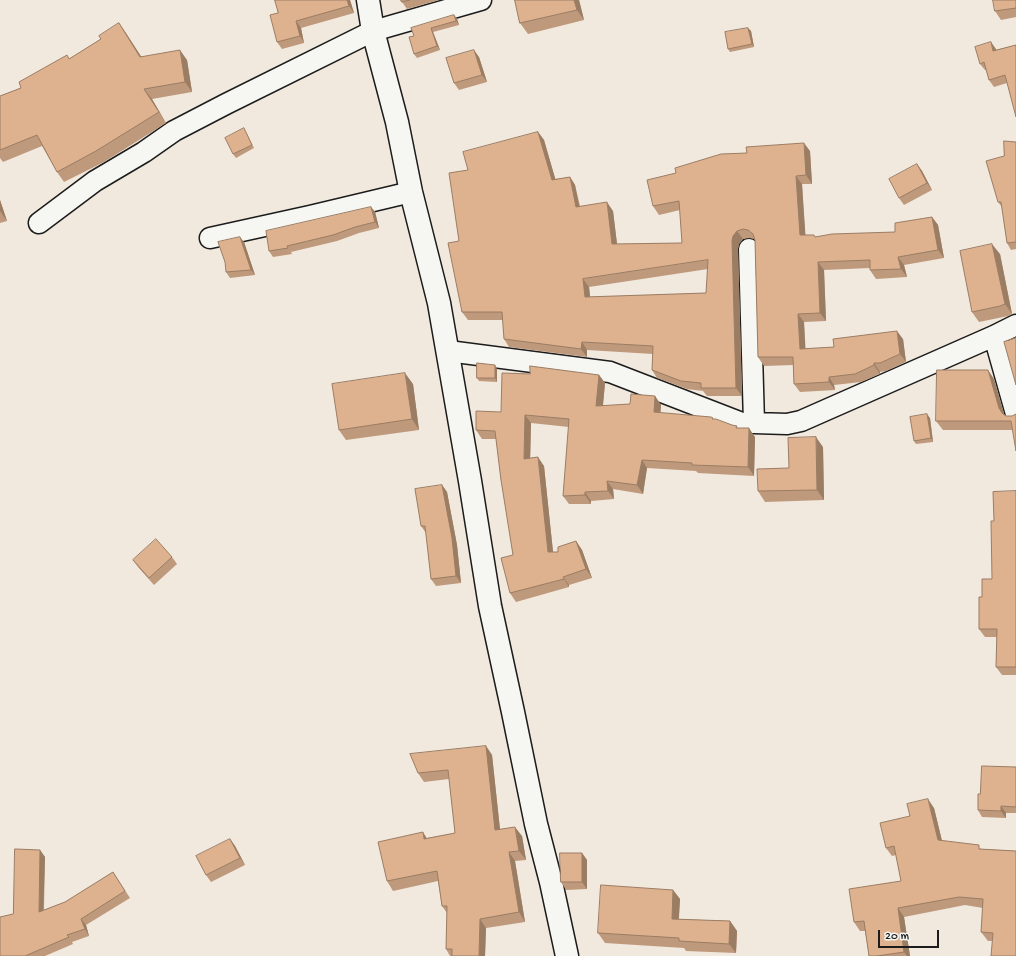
<!DOCTYPE html>
<style>
body{margin:0}
#map{position:relative;width:1016px;height:956px;overflow:hidden;background:#f1e8de;font-family:"Gochi Hand",sans-serif}
canvas{display:block}
.scale{position:absolute;left:878px;top:930px;width:61px;height:18px;box-sizing:border-box;border:2px solid #1c1c1c;border-top:0;padding-left:5px;font-size:12px;line-height:14px;white-space:nowrap;color:#1c1c1c;-webkit-text-stroke:3px #f6f6f2;paint-order:stroke}
</style>
<div id="map">
<canvas width="1016" height="956"></canvas>
<div class="scale">20 m</div>
</div>
<script>
const ctx = document.querySelector('canvas').getContext('2d');
ctx.lineJoin = 'round';
function stroke(path, color, width, dash) { ctx.strokeStyle = color; ctx.lineWidth = width; ctx.lineCap = dash ? 'butt' : 'round'; ctx.setLineDash(dash || []); ctx.stroke(path); }
function paint(path, color) { ctx.fillStyle = color; ctx.fill(path, 'evenodd'); }
const minor = new Path2D(`
 M39 223 95 181 144 152 174 131 226 104 373 31 481 0
 M210 238 310 216 411 192
 M749 249 754 423
 M994 336 1016 414
 M448 351 610 372 742 423H754L787 424 801 421 994 336 1016 325`);
const tertiary = new Path2D(`
 M368 0 373 31 397 122 411 192 439 303 470 481 490 606 513 712 536 824 551 882 567 956`);
stroke(minor, '#1c1c1c', 23);
stroke(tertiary, '#1c1c1c', 25);
stroke(minor, '#f6f6f2', 20);
stroke(tertiary, '#f6f6f2', 22);
paint(new Path2D(`
 M275 0H350L354 13 301 28 304 43 282 49 277 42 278 13Z
 M401 0H439L407 9 402 2Z
 M515 0H579L584 20 528 34 520 23Z
 M1016 0V17L1001 20 995 11Z
 M454 15 457 19 459 25 433 32 440 50 417 58 414 54V36Z
 M119 23 141 57 187 60 192 92 152 99 166 123 104 162 64 182 57 172 42 146 3 162 0 158V96L21 88 69 59 101 39Z
 M748 28 751 31 754 47 730 52 728 49Z
 M1016 45 1007 83 994 87 989 80 986 70H985L980 64 996 49V50Z
 M479 57 487 82 459 90 454 83Z
 M246 132 254 148 236 158 233 154Z
 M538 132 544 140 555 179 570 177 575 185 580 206 613 211 617 244 682 243 680 210 659 215 653 206 810 151 812 184H802L805 235 815 237 895 232 932 217 938 225 944 258 904 265 907 277 876 279 870 270V268L824 270 826 321 804 322 805 349 834 347 903 339 906 362 886 371 880 372V374L861 382 834 385 835 390 800 392 794 384 793 365 764 366 758 357 755 240 754 239 749 238 743 239 739 244 738 249 742 396H707L703 391 687 389 657 378 652 370 653 354 587 350V357L509 347 504 339 503 320H468L462 312 459 241 468 170ZM708 269 706 293 590 297 589 287Z
 M1016 142V249L1011 250 1007 243 1002 207 998 202 1004 156Z
 M917 164 922 171 932 190 904 205 899 198Z
 M0 200 7 221 0 223Z
 M371 207 375 212 379 228 359 233 337 241 291 252 292 254 273 257 269 251Z
 M244 242 255 275 230 278 226 272Z
 M1000 254 1012 314 1008 316 979 322 972 312Z
 M497 369V382L479 381 477 378Z
 M599 375 605 383 603 406 630 404 655 396 661 405 660 413 713 418V419L738 428 755 437 754 476 698 473 696 471 647 468 643 494 613 489 614 499 591 501V504H569L563 496 569 427 531 423 530 458 544 466 553 552H558L576 541 582 550 592 578 569 585V587L516 602 510 593 513 555 502 481 501 480 496 439H482L476 430 501 412Z
 M994 379 1004 415 1006 416H1012V430H943L936 421Z
 M413 384 419 430 346 440 339 430Z
 M930 418 933 442 916 444 914 441Z
 M823 447 824 500 765 502 758 491 789 468Z
 M442 485 447 492 457 545 461 583 436 586 431 579 426 533 421 526Z
 M1016 491V675H1002L996 667 997 637H985L979 629 982 597 992 579 994 521Z
 M172 557 177 564 154 585 138 567 133 560Z
 M486 746 492 755 500 829 522 836 526 860 515 861 525 922 486 928 485 956H450L446 949 447 913 442 906 438 881 393 891 387 881 427 838 455 833 449 779 424 782 418 773Z
 M1016 767V813H1006V818L982 817 978 810 980 794Z
 M934 808 942 841 982 849 1016 851 992 941H988L981 932 983 908 965 905 904 917 910 956H869L865 931H860L854 922 901 881 896 855 892 856 886 848 910 816Z
 M230 839 235 846 245 865 211 882 206 875Z
 M40 850 45 857 44 910 65 902 113 872 130 898 86 925 89 936 72 942 73 944 45 956H0L13 914Z
 M582 853 587 860V889L566 890 561 882Z
 M673 890 680 899 679 919 730 921 737 931 736 953 686 951 684 948 605 943 598 933Z`), '#bf997b');
paint(new Path2D(`
 M347 0H350L354 13 349 6Z
 M574 0H579L584 20 577 10Z
 M454 15 457 19 459 25 456 21Z
 M296 21 301 28 304 43 300 36Z
 M119 23 126 33 148 67 140 57Z
 M431 28 433 32 440 50 437 46Z
 M748 28 751 31 754 47 752 44Z
 M991 42 996 49 998 58 993 51Z
 M180 50 187 60 192 92 185 82Z
 M474 50 479 57 487 82 482 75Z
 M144 89 152 99 166 123 159 112Z
 M538 132 544 140 558 188 552 180Z
 M804 143 810 151 812 184 806 175Z
 M917 164 922 171 932 190 927 183Z
 M796 176 802 184 806 243 800 235Z
 M570 177 575 185 581 215 576 207Z
 M0 200 7 221 0 211Z
 M607 202 613 211 618 252 612 244Z
 M371 207 375 212 379 228 375 222Z
 M932 217 938 225 944 258 938 250Z
 M737 231 743 239 739 244 738 249 742 396 736 388 732 241 733 236Z
 M240 237 244 242 255 275 251 270Z
 M992 244 1000 254 1012 314 1005 304Z
 M898 257 904 265 907 277 901 269Z
 M818 262 824 270 826 321 820 313Z
 M583 279 589 287 591 305 585 297Z
 M798 314 804 322 806 358 800 349Z
 M897 331 903 339 906 362 900 354Z
 M582 342 587 350V357L581 349Z
 M874 363 880 372V374L874 365Z
 M495 365 497 369V382L495 378Z
 M988 370 994 379 1005 417 1008 422 999 408Z
 M405 373 413 384 419 430 412 419Z
 M599 375 605 383 602 414 596 406Z
 M829 377 834 385 835 390 829 382Z
 M655 396 661 405 660 421 654 412Z
 M927 414 930 418 933 442 931 438Z
 M525 415 531 423 530 467 524 459Z
 M749 428 755 437 754 476 748 467Z
 M816 437 823 447 824 500 817 490Z
 M538 457 544 466 554 561 548 552Z
 M642 460 647 468 643 494 637 485Z
 M607 481 613 489 614 499 608 491Z
 M442 485 447 492 457 545 461 583 456 576Z
 M585 492 591 501V504L585 495Z
 M576 541 582 550 592 578 586 569Z
 M563 577 569 585V587L564 579Z
 M486 746 492 755 501 839 495 830Z
 M928 799 934 808 944 849 938 840Z
 M1001 806 1006 813V818L1001 811Z
 M515 827 522 836 526 860 519 851Z
 M423 832 429 842 424 839Z
 M230 839 235 846 245 865 240 858Z
 M40 850 45 857 43 919 39 912Z
 M509 852 515 861 525 922 519 912Z
 M582 853 587 860V889L582 882Z
 M673 890 680 899 678 928 672 919Z
 M898 908 904 917 910 956H907L904 952Z
 M81 919 86 925 89 936 85 929Z
 M480 919 486 928 485 956H479Z
 M730 921 737 931 736 953 729 944Z`), '#9b7d64');
const building = new Path2D(`
 M275 0H347L349 6 296 21 300 36 277 42 270 15 278 13Z
 M401 0H410L402 2Z
 M515 0H574L577 10 520 23Z
 M993 0H1016V8L995 11Z
 M454 15 456 21 431 28 437 46 414 54 409 37 414 36 411 28Z
 M119 23 140 57 180 50 185 82 144 89 159 112 96 151 57 172 37 135 0 150V96L21 88 19 82 67 55 69 59 101 39 99 36Z
 M748 28 752 44 728 49 725 32Z
 M991 42 993 51 1016 45V117L1005 75 989 80 984 62 980 64 975 47Z
 M474 50 482 75 454 83 446 58Z
 M244 128 252 145 233 154 225 138Z
 M538 132 552 180 570 177 576 207 607 202 612 244 682 243 679 201 653 206 647 180 676 173 675 168 721 154 747 153 746 147 804 143 806 175 796 176 800 235H814L815 237 832 234 895 232V223L932 217 938 250 898 257 901 269 870 270V260L818 262 820 313 798 314 800 349 834 347 833 339 897 331 900 354 880 363H874V365L855 374 829 377V382L794 384 793 357H758L755 240 753 234 748 230 743 229 737 231 733 236 732 241 736 388H701V383L681 381 652 370 653 346 582 342 581 349 504 339 502 312H462L448 243 459 241 449 173 468 170 463 152ZM708 260 706 293 585 297 583 279Z
 M1004 141 1016 142V242L1007 243 1001 202H998L986 161 1004 156Z
 M917 164 927 183 899 198 889 179Z
 M371 207 375 222 355 227 333 235 287 246 288 248 269 251 266 231Z
 M240 237 251 270 226 272 225 262 218 242Z
 M992 244 1005 304 1000 306 972 312 960 251Z
 M1016 338V385L1004 342Z
 M477 363 495 365V378H477Z
 M530 366 599 375 596 406 630 404 631 394 655 396 654 412 711 417 713 418 712 419H716L732 425 737 426 736 428H749L748 467 692 465V463L642 460 637 485 607 481 608 491 585 492V495L563 496 569 419 525 415 524 459 538 457 548 552H558V547L576 541 586 569 563 577 564 579 510 593 501 558 513 555 501 480 495 431 476 430V411L501 412 502 373 530 374Z
 M937 370H988L999 408 1002 413 1006 416H1012L1016 414V451L1011 421H936Z
 M405 373 412 419 339 430 332 384Z
 M927 414 931 438 914 441 910 417Z
 M816 437 817 490 758 491 757 469 789 468 788 438Z
 M442 485 452 538 456 576 431 579 425 526H421L415 489Z
 M1016 491V667H996L997 629H979V597H982V579H992L991 521H994L993 492Z
 M156 539 172 557 149 578 133 560Z
 M486 746 495 830 515 827 519 851 509 852 519 912 480 919 479 956H452V949H446L447 906H442L437 871 387 881 378 842 423 832 424 839 455 833 448 770 418 773 410 754Z
 M982 766 1016 767V807L1001 806V811L978 810V794H980Z
 M928 799 938 840 979 845V849L1016 851V956H991L993 933 981 932 983 899 959 897 898 908 904 952 877 956H869L864 921 854 922 849 889 901 881 894 846 886 848 880 823 910 816 907 804Z
 M230 839 240 858 206 875 196 856Z
 M15 849 40 850 39 912 65 902 113 872 125 891 81 919 85 929 67 935 69 937 25 956H0V917L13 914Z
 M560 853H582V882H561Z
 M601 885 673 890 672 919 730 921 729 944 679 941V938L598 933Z`);
paint(building, '#deb28f');
stroke(building, '#9b7d64', 1);
</script>
